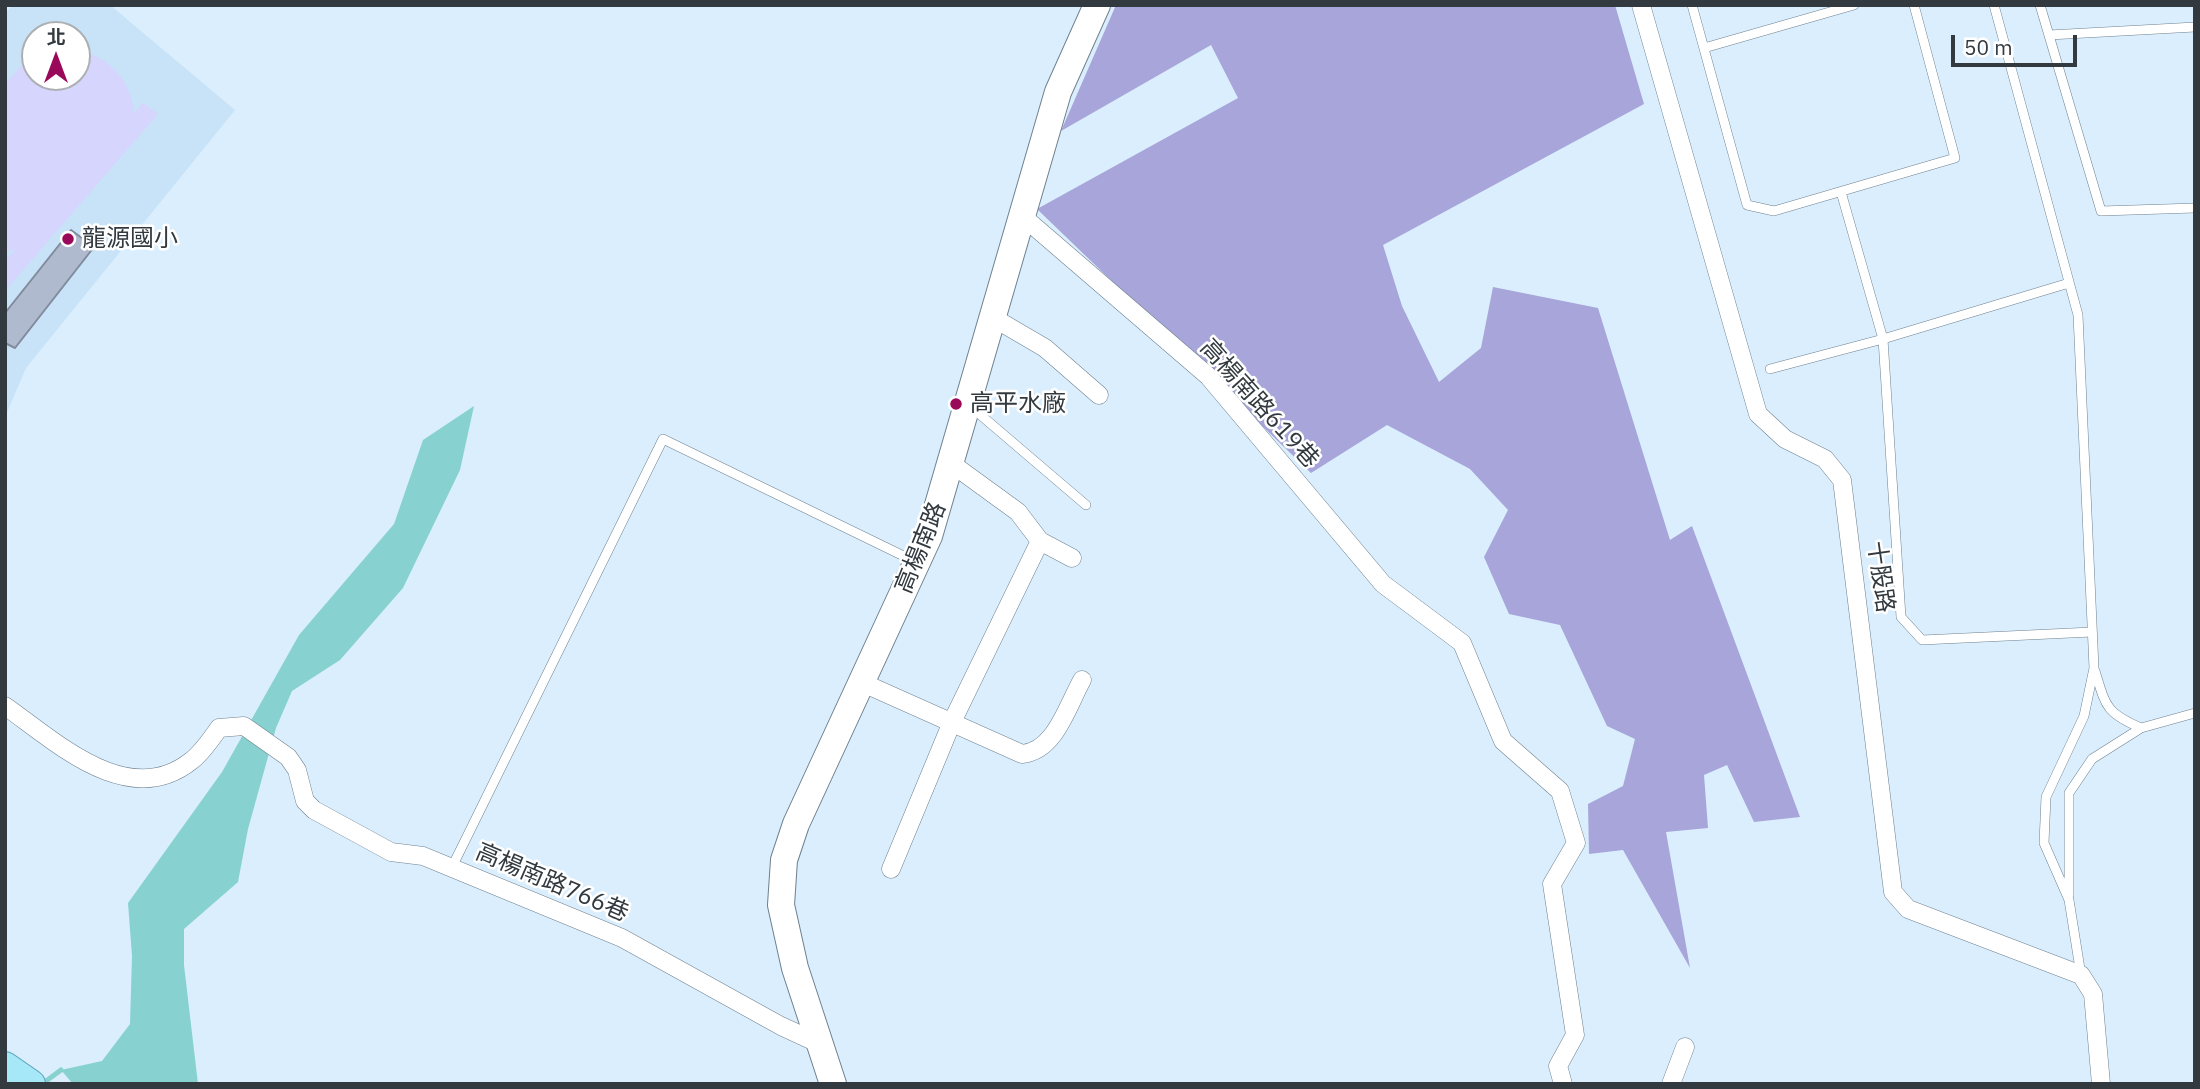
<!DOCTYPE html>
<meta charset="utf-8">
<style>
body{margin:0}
#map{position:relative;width:2200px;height:1089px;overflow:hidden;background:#daeefd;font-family:"IBM Plex Sans","Noto Sans TC",sans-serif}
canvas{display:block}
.frame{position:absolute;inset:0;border:7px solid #323a40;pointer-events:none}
.north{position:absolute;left:21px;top:21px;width:70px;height:70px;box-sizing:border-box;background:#fff;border:2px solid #adb0b3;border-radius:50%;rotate:0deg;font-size:19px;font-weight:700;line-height:28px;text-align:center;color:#323a40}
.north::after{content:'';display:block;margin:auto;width:24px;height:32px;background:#9a0959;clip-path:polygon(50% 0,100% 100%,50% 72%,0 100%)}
.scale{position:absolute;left:1951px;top:35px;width:126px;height:32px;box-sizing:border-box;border:4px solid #323a40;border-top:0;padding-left:9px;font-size:21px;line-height:24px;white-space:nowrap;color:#323a40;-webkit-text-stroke:5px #fff;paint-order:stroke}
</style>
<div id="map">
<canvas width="2200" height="1089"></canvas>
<div class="frame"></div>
<div class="north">北</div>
<div class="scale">50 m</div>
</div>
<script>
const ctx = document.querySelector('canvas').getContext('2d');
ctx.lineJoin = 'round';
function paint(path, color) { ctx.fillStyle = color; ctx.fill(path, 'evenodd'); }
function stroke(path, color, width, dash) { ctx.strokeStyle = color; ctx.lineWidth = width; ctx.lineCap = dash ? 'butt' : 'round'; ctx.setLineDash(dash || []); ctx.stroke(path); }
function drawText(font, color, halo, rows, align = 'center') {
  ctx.font = font + ' "IBM Plex Sans","Noto Sans TC",sans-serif'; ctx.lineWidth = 5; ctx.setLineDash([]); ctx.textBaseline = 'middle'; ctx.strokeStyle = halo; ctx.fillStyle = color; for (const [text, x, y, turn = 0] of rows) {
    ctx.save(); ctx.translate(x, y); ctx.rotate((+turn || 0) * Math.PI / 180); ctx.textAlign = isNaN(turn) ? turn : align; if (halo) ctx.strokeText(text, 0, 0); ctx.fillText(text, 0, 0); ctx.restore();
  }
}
paint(new Path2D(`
 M13 5H110L235 110 26 368 5 417V13ZM35 35H77V77H35Z`), '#c8e3f7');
paint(new Path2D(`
 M77 50C109 56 132 81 134 113L143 103 158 114 5 291V261L15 250 5 251V84L24 63 35 56V77H77Z`), '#d6d5fe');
paint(new Path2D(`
 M1116 5H1615L1644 104 1383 245 1402 306 1439 382 1481 348 1493 287 1598 308 1670 540 1692 526 1800 817 1754 822 1727 765 1704 775 1708 828 1666 832 1690 968 1623 850 1589 854 1588 804 1623 786 1635 739 1607 726 1560 625 1509 614 1484 557 1508 510 1470 469 1387 425 1311 473 1037 209 1238 98 1211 45 1061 131Z`), '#a7a5d9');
paint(new Path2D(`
 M474 406 460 470 403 588 340 660 292 691 276 728 248 829 238 882 184 929V965L198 1084H73L61 1070 102 1061 130 1024 132 956 128 903 222 772 299 635 394 524 423 440Z`), '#87d2d0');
stroke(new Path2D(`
 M42 1084 61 1070`), '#87d2d0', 5);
const building = new Path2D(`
 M71 230 94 247 15 348 5 343V313Z`);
paint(building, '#b0bace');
stroke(building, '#818b9d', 2);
const lane = new Path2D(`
 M1692 5 1747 205 1774 211 1955 158 1914 5
 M1994 5 2078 315 2094 668 2084 716 2046 797 2044 843 2069 900 2081 975
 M2040 5 2101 211 2195 208
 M2049 35 2195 27
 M1704 48 1854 5
 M1841 192 1883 339 1901 617 1922 640 2092 632
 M1770 369 1883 339 2069 283
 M970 406 1086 505
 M2095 671C2106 707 2106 713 2141 728
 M452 867 663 439 916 562
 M2069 895V793L2092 759 2141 728 2195 713`);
const street = new Path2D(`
 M1641 5 1758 414 1785 439 1825 459 1842 480 1893 892 1908 909 2081 975 2093 994 2101 1084
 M1021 215 1208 376 1383 584 1462 643 1503 741 1560 791 1576 843 1552 884 1575 1035 1558 1066 1563 1084
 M992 317 1045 348 1099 395
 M952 464 1018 512 1040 541 1072 558
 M863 683 1022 754C1055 751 1067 707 1082 680
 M5 706C55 741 128 811 191 761 202 753 211 739 219 728L244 726 288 757 297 770 305 801 314 810 391 852 423 856 622 938 781 1026 820 1044
 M891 869 952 722 1040 541
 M1671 1084 1685 1047`);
const secondary = new Path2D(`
 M833 1084 795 968 781 905 784 860 796 824 929 536 1058 92 1097 5`);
const primary = new Path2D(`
 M5 1066 31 1084`);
stroke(lane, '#6f818f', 10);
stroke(street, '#6f818f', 19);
stroke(secondary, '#6f818f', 28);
stroke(primary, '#58a1b5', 30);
stroke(lane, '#fff', 9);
stroke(street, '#fff', 18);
stroke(secondary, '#fff', 26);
stroke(primary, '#a7e8f8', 28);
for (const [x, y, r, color] of [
 [68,239,7,"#9a0959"],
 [956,404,7,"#9a0959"]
]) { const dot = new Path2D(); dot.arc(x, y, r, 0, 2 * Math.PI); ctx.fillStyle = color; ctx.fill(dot); stroke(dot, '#fff', 2.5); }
drawText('24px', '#323a40', '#fff', [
 ["龍源國小",82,239],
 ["高平水廠",970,404]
], 'left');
drawText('24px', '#323a40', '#fff', [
 ["高楊南路619巷",1259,404,48],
 ["高楊南路",921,548,-68],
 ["十股路",1880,577,82],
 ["高楊南路766巷",552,883,23]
]);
</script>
